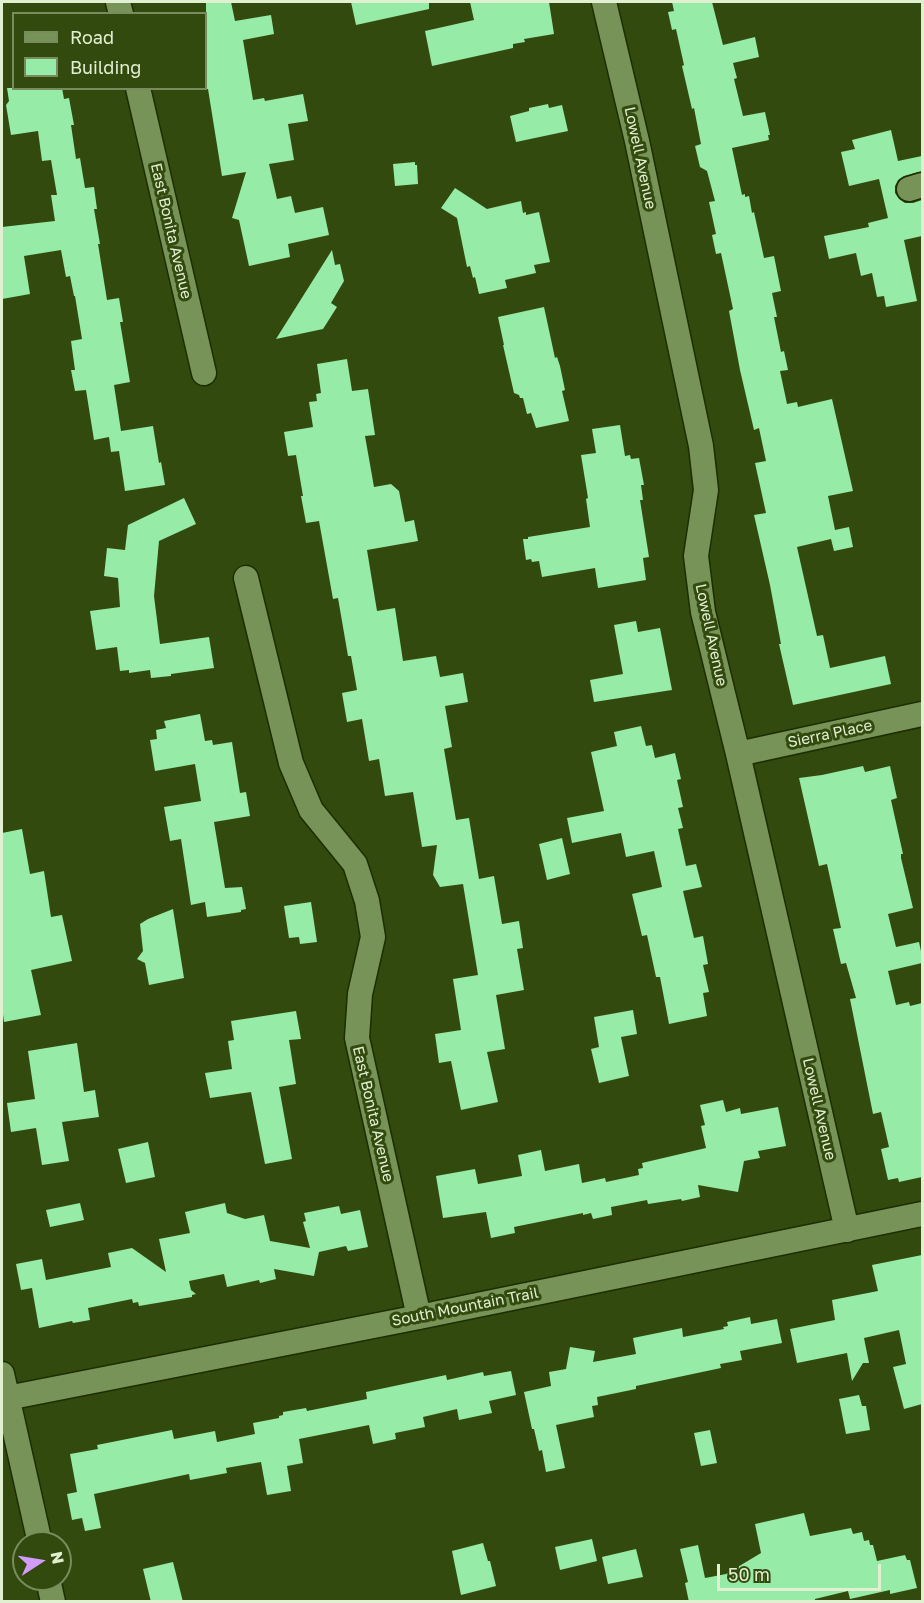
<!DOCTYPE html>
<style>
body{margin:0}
#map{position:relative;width:924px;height:1603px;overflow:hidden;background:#334a0f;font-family:"Golos Text",sans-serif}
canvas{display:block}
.frame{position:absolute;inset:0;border:3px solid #e1f0d1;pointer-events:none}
.legend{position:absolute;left:12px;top:12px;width:195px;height:78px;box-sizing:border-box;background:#334a0f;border:2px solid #798c5d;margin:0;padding:8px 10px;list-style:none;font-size:18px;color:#e1f0d1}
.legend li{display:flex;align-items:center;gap:12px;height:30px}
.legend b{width:30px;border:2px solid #798c5d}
.north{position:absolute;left:12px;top:1531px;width:60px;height:60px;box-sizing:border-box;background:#334a0f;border:2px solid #798c5d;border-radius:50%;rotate:78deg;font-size:16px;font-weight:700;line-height:24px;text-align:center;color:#e1f0d1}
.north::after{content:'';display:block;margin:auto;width:21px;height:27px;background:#d29cfd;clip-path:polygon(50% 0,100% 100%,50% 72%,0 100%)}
.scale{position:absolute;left:717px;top:1564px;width:164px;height:27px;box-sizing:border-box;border:3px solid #e1f0d1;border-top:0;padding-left:8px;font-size:18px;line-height:21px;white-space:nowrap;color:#e1f0d1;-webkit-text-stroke:4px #334a0f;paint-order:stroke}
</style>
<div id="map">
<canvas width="924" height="1603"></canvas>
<div class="frame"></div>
<ul class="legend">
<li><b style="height:8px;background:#779358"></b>Road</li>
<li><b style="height:16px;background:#96eba6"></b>Building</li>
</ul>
<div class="north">N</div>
<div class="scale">50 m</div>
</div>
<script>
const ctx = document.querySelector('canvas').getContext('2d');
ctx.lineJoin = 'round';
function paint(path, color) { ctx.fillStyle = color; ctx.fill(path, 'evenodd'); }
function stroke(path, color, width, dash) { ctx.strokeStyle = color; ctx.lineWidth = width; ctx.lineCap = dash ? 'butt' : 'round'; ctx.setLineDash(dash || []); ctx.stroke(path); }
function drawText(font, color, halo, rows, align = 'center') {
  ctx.font = font + ' "Golos Text",sans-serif'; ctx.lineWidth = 6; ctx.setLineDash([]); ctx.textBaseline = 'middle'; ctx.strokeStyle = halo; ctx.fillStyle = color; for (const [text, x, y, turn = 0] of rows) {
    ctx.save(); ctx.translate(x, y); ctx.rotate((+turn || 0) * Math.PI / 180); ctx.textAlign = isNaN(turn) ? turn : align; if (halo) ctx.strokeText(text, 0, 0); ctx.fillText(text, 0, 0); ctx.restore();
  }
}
paint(new Path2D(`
 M206 2H231L235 21 271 15 274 34 243 40 253 100 264 98 265 101 303 94 308 121 288 124 294 160 269 164 277 199 291 196 295 213 323 207 329 235 288 244 290 257 249 266 239 220 232 218 246 172 222 176 208 89H207L206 79Z
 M351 2H429V9L356 25Z
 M470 2H549L554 34 524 39 525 42 513 44V48L432 66 425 31 474 20Z
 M672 2H712L723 45 755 37 759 57 733 63 737 78 734 79 743 116 765 112 770 135H768L769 140 732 148 742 195 745 194V197L749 196 752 213 754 212 764 258 774 256 781 291 772 293 777 317H774L781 352 784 351 788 370 780 371 787 404 797 402 798 407 832 399 853 491 828 496 835 530 849 527 853 547 834 551 831 539 797 547 817 636 823 635 830 668 885 656 891 684 793 705 779 644H781L770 585 754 515 766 513 755 463 766 461 759 428 754 430 740 370 729 311 733 309 721 253 716 254 712 235 716 234 709 202 715 201 707 171 700 167 695 146 701 144 694 108 692 109 682 66 684 65 676 29 672 30 668 12 674 11Z
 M7 88H62L64 99 69 98 74 125H71L76 159 80 158 85 188 94 187 97 209H94L100 244H98L107 300 119 298 123 322H120L130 382 114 385 121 431 153 426 159 463 161 462 165 485 125 491 119 451 111 452 109 437 94 440 86 390 75 391 71 370H75L71 341 82 339 75 296H74L70 276 66 277 61 250 24 256 30 294 2 299V227L55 221 51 195H57L51 160 42 161 38 131 11 135 6 105 9 101Z
 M548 104 549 108 562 105 568 131 516 142 510 116 529 111V108Z
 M891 130 898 161 922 156V171L904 176 898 180 895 186V193L899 199 905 203H913L922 200V236L904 240 917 301 886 307 884 296 877 297 872 273 861 276 856 253 829 259 824 236 869 227 868 223 888 218 879 179 849 186 841 152 855 149 852 140Z
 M415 162V165H417L418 184 395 186 393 164Z
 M455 188 487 209 521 201 523 213 526 212V215L539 212 550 262 534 265 536 273 505 280 507 288 479 294 475 277 473 278 470 266 467 267 457 218 441 208Z
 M332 250 335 265 340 264 344 281 331 303 337 307 323 329 276 339Z
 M544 307 555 358 557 357 560 366 565 390 562 391 569 421 536 428 531 413 527 414 523 398H520L519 395 514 393 503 345H504L498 317Z
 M347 359 352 391 368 389 375 435 365 436 374 487 391 484 399 491 405 522 414 520 418 541 367 550 377 611 395 608 403 661 436 656 440 677 463 673 468 702 445 706 452 747 444 749 456 820 469 818 479 879 494 876 502 924 519 921 523 948 517 949 524 990 496 995 505 1049 487 1052 498 1102 461 1110 451 1061 439 1063 435 1034 461 1030 453 979 478 975 463 884 440 887 433 875 437 845 422 847 413 792 385 796 379 759 369 761 362 719 347 722 342 693 357 690 351 656H348L338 598 333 599 319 521 306 523 301 496H303L296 455 288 456 284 432 313 427 309 402 317 401 316 394 321 393 317 364Z
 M620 425 625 456 630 455 631 459 639 458 644 485H641L643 500H640L649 557 643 558 646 580 598 588 595 568 542 577 539 561 532 562 531 559 526 560 523 539H528V537L590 527 586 499 588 498 581 455 596 453 592 429Z
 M184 498 196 524 159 541 154 596 160 644 209 637 214 668 171 674V676L151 678 150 670 129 673V670L120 671 117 647 96 650 90 611 120 607 118 578 104 576 107 548 125 550 128 525Z
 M636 621 638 632 660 628 672 690 594 702 590 680 623 674 614 625Z
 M200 714 205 741 212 740 213 745 232 742 240 793 246 792 250 816 214 822 225 888 242 887 246 909 241 910V912L207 917 205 902 191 905 181 839 170 841 164 807 201 801 195 764 155 771 150 740 157 739 156 730 166 728 164 721Z
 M641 726 646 746 652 745 655 758 675 753 681 779 677 780 683 807 678 808 683 828 678 829 686 866 696 864 702 887 683 891 694 938 703 936 708 964 703 965 709 992 703 993 707 1016 669 1024 660 977H656L647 935 642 936 632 894 662 887 654 851 626 857 621 833 572 843 567 818 604 811 591 752 617 746 614 732Z
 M863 766 865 772 890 766 897 798 891 800 903 854H901V858L913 908 888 914 896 947 919 942 922 956V963L888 971 896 1005 909 1002 910 1006 922 1003V1177L899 1182 898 1178 888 1180 881 1149 889 1147 881 1112 873 1114 850 999 856 998 846 963 841 964 833 929 841 928 827 864 819 866 799 778 822 775Z
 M22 829 30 874 44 871 51 917 62 915 72 961 31 970 41 1015 4 1022 2 1007V833Z
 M562 838 570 874 547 880 539 844Z
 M311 902 317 942 300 944 299 937 289 938 284 906Z
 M173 909 184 978 149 985 145 963 137 959 143 951 140 924 148 919Z
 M633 1010 637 1034 621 1037 629 1076 599 1083 591 1049 599 1047 594 1017Z
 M296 1011 301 1039 289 1040 296 1084 279 1087 292 1159 265 1164 251 1092 210 1098 205 1073 232 1069 228 1041 234 1040 231 1021Z
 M77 1043 84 1092 95 1090 99 1117 62 1122 69 1161 42 1165 36 1128 11 1132 7 1103 35 1099 28 1051Z
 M723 1100 726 1112 740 1108 741 1114 778 1107 786 1146 758 1151 760 1158 744 1161 738 1192 698 1185 700 1197 682 1201 681 1199 648 1204 647 1200 611 1207 612 1215 593 1219 591 1213 583 1215V1213L514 1227 515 1233 491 1238 486 1212 443 1218 436 1176 475 1169 478 1184 522 1176 518 1155 541 1150 545 1171 579 1164 582 1183 605 1178 606 1182 639 1175 638 1169 643 1168 642 1163 706 1148 701 1126 705 1125 700 1105Z
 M148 1142 155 1177 126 1183 118 1149Z
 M80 1203 84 1220 50 1227 46 1210Z
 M225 1203 227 1213 245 1219 264 1215 270 1241 310 1248 303 1222 306 1221 304 1213 339 1206 341 1214 360 1210 368 1247 348 1251 346 1246 319 1252 314 1276 274 1269 276 1279 260 1283 259 1280 227 1287 224 1274 189 1281 191 1290 196 1294 192 1295V1297L139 1306 138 1302 133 1303 132 1299 88 1308 90 1320 73 1323 72 1321 39 1328 32 1288 21 1290 16 1264 42 1259 46 1280 111 1267 108 1253 132 1248 166 1272 159 1239 190 1233 185 1212Z
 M922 1255V1404L904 1409 893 1367 906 1364 899 1330 864 1338 869 1363H863L852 1381 847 1353 797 1363 790 1329 835 1320 832 1300 878 1291 872 1265Z
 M750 1317 751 1324 777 1319 782 1343 740 1351 742 1360 720 1364 721 1368 636 1386V1389L597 1397 598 1405 592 1406 594 1417 556 1425 565 1468 546 1472 542 1450 539 1451 534 1429H532L524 1392 551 1386 549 1372 566 1369 570 1347 595 1351 593 1362 636 1354 633 1338 682 1328 683 1337 724 1329 723 1327 728 1326 727 1322Z
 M511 1371 516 1395 489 1401 492 1413 459 1420 457 1409 423 1417 425 1427 395 1433 396 1439 373 1444 369 1425 299 1439 303 1463 287 1466 291 1491 267 1495 261 1462 226 1468 227 1473 190 1480 189 1474 94 1494 101 1528 85 1531 82 1518 72 1520 67 1494 77 1492 70 1454 98 1449 97 1445 172 1430 174 1439 215 1431 217 1442 255 1434 253 1423 279 1418V1416L283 1415V1412L306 1408 307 1411 367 1399 366 1392 446 1375 447 1380 483 1372 484 1376Z
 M859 1395 862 1406H866L870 1430 846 1434 839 1399Z
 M710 1430 717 1463 701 1466 694 1433Z
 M804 1513 810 1536 851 1528 853 1534 862 1532 864 1541 869 1540 870 1545H873L877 1561 905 1555 907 1560H910L917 1588 890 1594V1590L850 1599 848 1591 815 1599V1602H689L685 1583 688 1582 680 1549 698 1545 705 1578 726 1574 761 1553 755 1524Z
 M592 1539 597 1561 560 1570 555 1547Z
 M483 1543 488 1561H490L496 1586 461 1595 452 1551Z
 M636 1549 643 1577 608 1584 602 1557Z
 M173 1562 183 1602H151L143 1569Z`), '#96eba6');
const minor = new Path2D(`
 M118 2 121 14
 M604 2 637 141 701 446 706 490 696 556 703 612 738 754 847 1230
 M138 88 204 373
 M909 189 922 185
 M246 578 291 763 311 810 355 864 367 901 373 937 360 994 357 1038 419 1317
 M738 754 922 714
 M2 1374 40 1543
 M2 1399 419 1317 922 1214
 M48 1579 53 1602`);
stroke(minor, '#1d2e02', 27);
stroke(minor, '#779358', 24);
drawText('15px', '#e1f0d1', '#334a0f', [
 ["Lowell Avenue",640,158,78],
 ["East Bonita Avenue",171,231,77],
 ["Lowell Avenue",711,635,78],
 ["Sierra Place",830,734,-12],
 ["Lowell Avenue",819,1109,77],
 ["East Bonita Avenue",373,1114,77],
 ["South Mountain Trail",465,1307,-11]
]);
</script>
